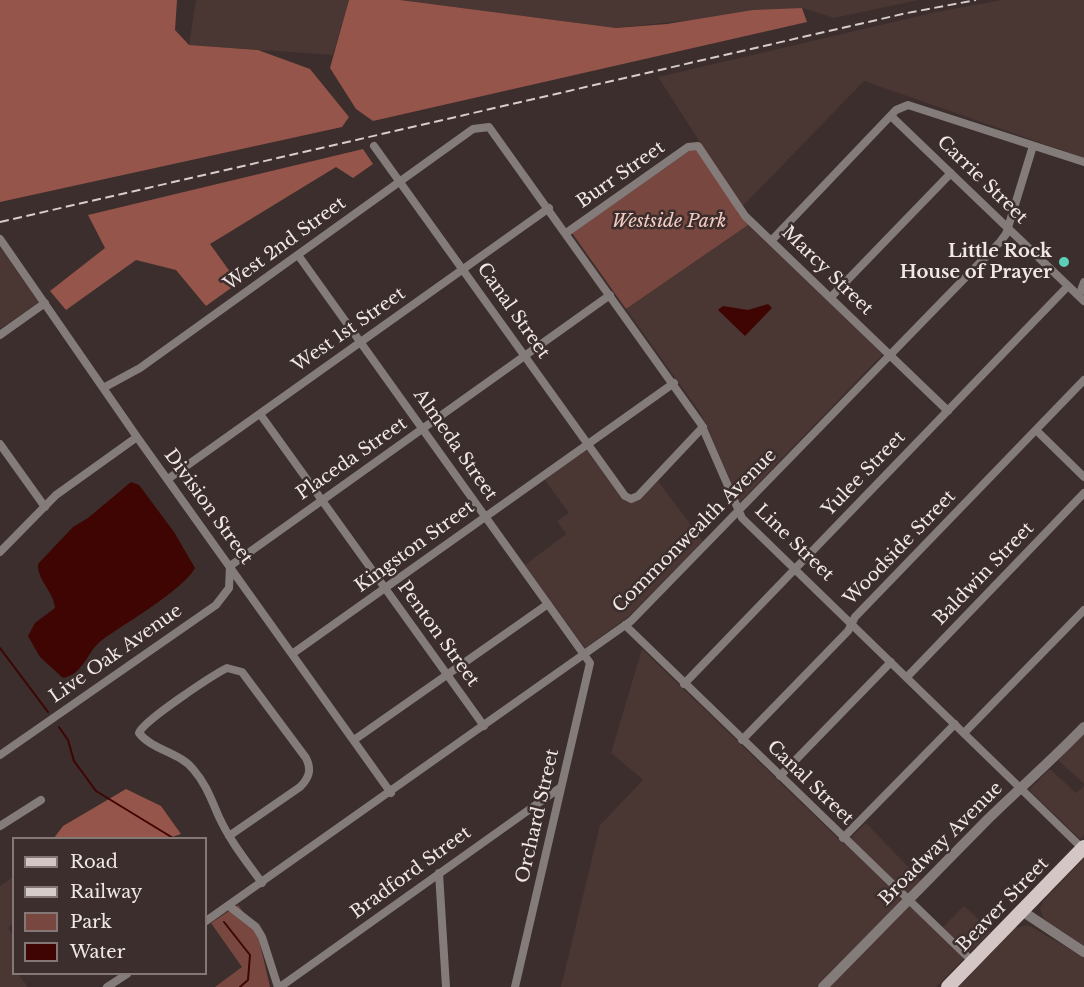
<!DOCTYPE html>
<style>
body{margin:0}
#map{position:relative;width:1084px;height:987px;overflow:hidden;background:#3b2e2c;font-family:"Libre Baskerville",serif}
canvas{display:block}
.legend{position:absolute;left:12px;top:837px;width:195px;height:138px;box-sizing:border-box;background:#3b2e2c;border:2px solid #837876;margin:0;padding:8px 10px;list-style:none;font-size:18px;color:#f0e8e6}
.legend li{display:flex;align-items:center;gap:12px;height:30px}
.legend b{width:30px;border:2px solid #837876}
</style>
<div id="map">
<canvas width="1084" height="987"></canvas>
<ul class="legend">
<li><b style="height:8px;background:#d4c6c4"></b>Road</li>
<li><b style="height:8px;background:#d6cdcb"></b>Railway</li>
<li><b style="height:16px;background:#784840"></b>Park</li>
<li><b style="height:16px;background:#3f0502"></b>Water</li>
</ul>
</div>
<script>
const ctx = document.querySelector('canvas').getContext('2d');
ctx.lineJoin = 'round';
function paint(path, color) { ctx.fillStyle = color; ctx.fill(path, 'evenodd'); }
function stroke(path, color, width, dash) { ctx.strokeStyle = color; ctx.lineWidth = width; ctx.lineCap = dash ? 'butt' : 'round'; ctx.setLineDash(dash || []); ctx.stroke(path); }
function drawText(font, color, halo, rows, align = 'center') {
  ctx.font = font + ' "Libre Baskerville",serif'; ctx.lineWidth = 5; ctx.setLineDash([]); ctx.textBaseline = 'middle'; ctx.strokeStyle = halo; ctx.fillStyle = color; for (const [text, x, y, turn = 0] of rows) {
    ctx.save(); ctx.translate(x, y); ctx.rotate((+turn || 0) * Math.PI / 180); ctx.textAlign = isNaN(turn) ? turn : align; if (halo) ctx.strokeText(text, 0, 0); ctx.fillText(text, 0, 0); ctx.restore();
  }
}
paint(new Path2D(`
 M196 0H349L333 55 189 45Z
 M400 0H919L834 18 802 8 616 28Z
 M1002 0H1084V158L864 81 742 207 658 77 936 12Z
 M748 225 883 354 740 502 701 414 626 309Z
 M0 247 39 302 0 329Z
 M586 449 626 502 638 501 658 481 703 541 629 616 585 648 525 565 566 534 557 521 569 513 544 479Z
 M642 649 844 844 866 823 922 881 817 987H561L600 825 643 780 611 753Z
 M1084 733V784L1058 760Z
 M1050 769 1076 793 1084 786V835L1080 839 1029 790Z
 M1084 858V946L1044 919 1040 909 1043 901Z
 M13 877V924L8 928 13 935 14 974H18L28 987H0V886Z
 M914 901 943 927 964 906 991 931 936 987H829Z
 M1028 925 1084 957V987H958L1015 928Z`), '#4a3633');
paint(new Path2D(`
 M701 143 742 207 737 212 748 225 626 309 572 233Z
 M238 905 257 931 270 987H215L242 967 211 923Z`), '#784840');
paint(new Path2D(`
 M0 0H177L175 30 189 45 258 50 310 69 349 117 342 127 0 202Z
 M349 0H400L616 28 667 24 753 10 802 8 807 22 373 121 356 109 330 68Z
 M363 149 373 164 353 178 336 167 210 244 238 283 206 306 176 270 136 260 66 310 50 291 105 248 88 215Z
 M126 789 161 806 181 834 169 838H54L63 826Z`), '#96554a');
paint(new Path2D(`
 M768 304 772 308 745 336 718 310 723 306 748 310Z
 M131 482 139 485 174 532 195 568C183 590 124 624 102 640 87 651 84 674 63 678L40 657 28 636 35 623 55 608C54 592 37 580 38 564L73 527 88 518Z`), '#3f0502');
stroke(new Path2D(`
 M0 648 48 712
 M59 727 68 740 74 761 96 791 173 838
 M206 898V899
 M224 922 250 955 248 980 240 987`), '#3f0502', 2);
stroke(new Path2D(`
 M891 116 1084 301
 M374 146 625 496 631 499 638 496 703 427
 M566 233 688 147 698 146 745 216 948 411
 M0 239 137 437 391 793
 M771 241 896 110 908 105 1084 162
 M298 255 590 663 515 987
 M1079 296 1084 282
 M830 298 951 173
 M0 335 45 303
 M105 387 140 368 473 129 489 127 701 424 742 518 1083 849
 M260 414 484 726
 M1036 430 1084 477
 M0 444 45 507
 M168 479 549 208
 M0 552 56 495 137 437
 M625 625 973 962
 M292 654 674 383
 M907 677 1084 493
 M684 684 1068 286
 M964 733 1084 610
 M354 740 548 604
 M742 740 848 631 855 617 1084 380
 M0 755 216 605 229 588 230 566 610 295
 M780 776 891 662
 M0 826 41 800
 M229 836 300 787C309 778 312 770 306 758L242 672 227 668C213 675 143 721 139 733 152 750 179 752 193 769 206 784 211 799 219 817 230 841 247 862 262 883
 M843 838 955 724
 M439 873 446 987
 M229 906 256 927 262 937 278 987
 M206 921 631 621 1000 242 1006 234 1033 146
 M107 987 127 974
 M280 987 561 787`), '#837c7b', 8);
stroke(new Path2D(`
 M1022 911 1084 952
 M823 987 988 819C1020 788 1053 759 1084 727`), '#837c7b', 10);
stroke(new Path2D(`
 M948 987 1084 847`), '#d4c6c4', 14);
stroke(new Path2D(`
 M0 222 907 13 976 0`), '#d6cdcb', 2, [9, 4.5]);
for (const [x, y, r, color] of [
 [1064,262,6,"#5dceb9"]
]) { const dot = new Path2D(); dot.arc(x, y, r, 0, 2 * Math.PI); ctx.fillStyle = color; ctx.fill(dot); stroke(dot, '#3b2e2c', 2); }
drawText('18px', '#f0e8e6', '#3b2e2c', [
 ["Burr Street",621,175,-35],
 ["Carrie Street",982,180,44],
 ["West 2nd Street",285,244,-36],
 ["Marcy Street",827,271,44],
 ["Canal Street",513,311,55],
 ["West 1st Street",349,330,-35],
 ["Almeda Street",455,445,55],
 ["Placeda Street",352,459,-35],
 ["Yulee Street",864,474,-46],
 ["Division Street",208,507,54],
 ["Commonwealth Avenue",695,531,-45],
 ["Line Street",794,543,44],
 ["Kingston Street",415,547,-36],
 ["Woodside Street",900,548,-46],
 ["Baldwin Street",984,574,-46],
 ["Penton Street",438,634,54],
 ["Live Oak Avenue",116,654,-35],
 ["Canal Street",810,783,44],
 ["Orchard Street",538,816,-77],
 ["Broadway Avenue",941,844,-45],
 ["Bradford Street",411,873,-36],
 ["Beaver Street",1003,905,-46]
]);
drawText('italic 18px', '#f4cbc3', '#3b2e2c', [
 ["Westside Park",669,222]
]);
drawText('bold 18px', '#f0e8e6', '#3b2e2c', [
 ["Little Rock",1052,252],
 ["House of Prayer",1052,273]
], 'right');
</script>
